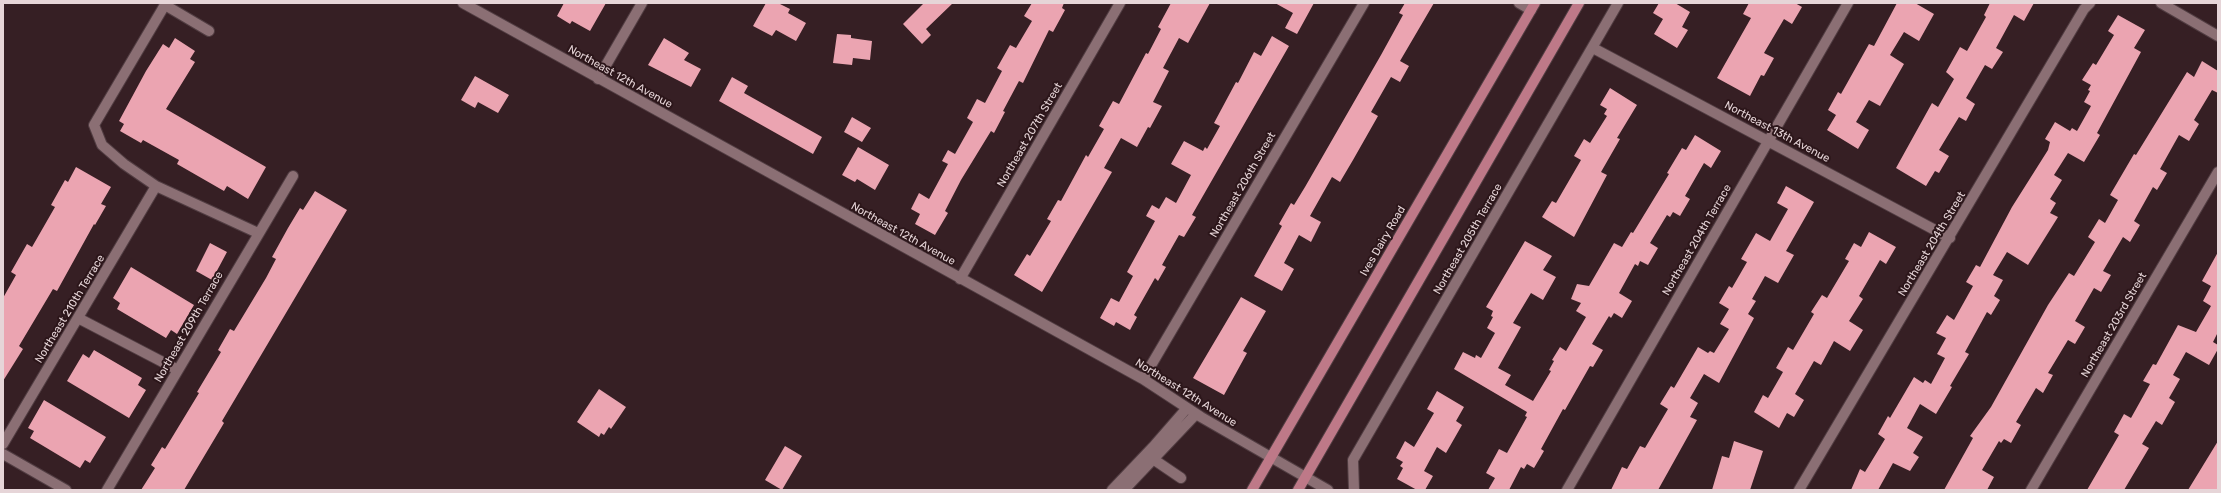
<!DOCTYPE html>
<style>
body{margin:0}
#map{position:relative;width:2221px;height:493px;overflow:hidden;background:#361f24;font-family:Rubik,sans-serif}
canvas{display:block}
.frame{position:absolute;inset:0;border:4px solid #e6d5d8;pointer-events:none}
</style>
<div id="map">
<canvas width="2221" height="493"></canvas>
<div class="frame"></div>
</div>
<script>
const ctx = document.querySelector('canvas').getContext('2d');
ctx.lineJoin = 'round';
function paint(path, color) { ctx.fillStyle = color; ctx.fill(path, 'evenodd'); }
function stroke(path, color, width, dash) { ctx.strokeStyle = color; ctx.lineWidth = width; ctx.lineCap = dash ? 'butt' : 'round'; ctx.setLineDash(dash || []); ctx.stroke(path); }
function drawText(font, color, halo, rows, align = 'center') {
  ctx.font = font + ' Rubik,sans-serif'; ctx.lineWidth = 4; ctx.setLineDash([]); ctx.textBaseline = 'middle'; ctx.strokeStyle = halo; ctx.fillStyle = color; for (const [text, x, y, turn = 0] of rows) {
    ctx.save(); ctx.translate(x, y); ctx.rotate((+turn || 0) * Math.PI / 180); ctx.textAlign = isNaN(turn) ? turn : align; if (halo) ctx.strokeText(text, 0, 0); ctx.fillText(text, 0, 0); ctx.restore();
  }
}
paint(new Path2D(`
 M564 3H606L590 31 572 21 570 24 557 16Z
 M766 3H778L790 9 788 13 806 23 796 41 776 30 772 36 753 26Z
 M924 3H953L926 29 931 35 922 44 903 24Z
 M1032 3H1064L1062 8 1065 10 1053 32 1049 30 1023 83 1019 81 1003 111 1005 112 994 133 991 131 961 180 945 211 948 213 935 235 915 224 920 214 911 209 919 193 929 199 948 164 942 161 948 150 955 154 973 122 967 118 977 99 985 103 1002 71 997 68 1010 45 1016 48 1032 21 1024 16Z
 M1171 3H1210L1188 43 1179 38 1163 68 1169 71 1153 102 1162 106 1150 128 1148 127 1137 147 1121 138 1104 168 1112 172 1042 292 1014 275 1027 254 1030 256 1051 221 1047 219 1058 200 1061 201 1086 155 1088 157 1104 129 1099 126 1113 101 1119 104 1146 53 1148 54 1161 29 1158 27Z
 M1275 3H1314L1297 34 1285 28 1293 13Z
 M1405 3H1434L1400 61 1409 66 1400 82 1391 77 1371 112 1378 116 1353 160 1340 182 1332 177 1310 216 1321 222 1311 242 1299 235 1284 263 1294 269 1282 291 1254 276 1282 226 1279 224 1291 203 1294 205 1305 187 1381 55 1403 15 1399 13Z
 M1659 3H1675L1690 12 1682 27 1688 30 1677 48 1654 34 1663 19 1653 13Z
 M1749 3H1795L1802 7 1792 24 1784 19 1764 53 1774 58 1764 76 1761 75 1750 96 1717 78 1751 18 1743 14Z
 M1897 3H1915L1934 14 1919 41 1904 32 1890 55 1904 64 1880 106 1869 100 1856 122 1869 130 1858 149 1827 130 1836 115 1828 110 1838 92 1841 94 1869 44 1874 46Z
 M1990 3H2034L2024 21 2014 15 1996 48 2003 52 1992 69 1985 65 1966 98 1975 104 1966 121 1959 117 1939 150 1949 156 1939 173 1935 171 1926 186 1896 168 1932 103 1938 107 1954 79 1946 72 1960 47 1967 51 1986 17 1984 15Z
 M2118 15 2145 30 2134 48 2141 52 2097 133 2100 135 2084 162 2068 153 2054 175 2062 180 2050 199 2056 203 2050 213 2058 217 2028 265 2007 252 1993 275 2003 280 1994 296 2000 300 1991 315 1987 312 1965 352 1969 354 1950 386 1952 387 1936 414 1920 404 1907 428 1923 437 1913 453 1919 457 1910 471 1893 463 1878 490H1851L1860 469 1865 472 1885 439 1878 434 1888 416 1890 418 1914 377 1923 383 1925 380 1931 384 1945 358 1937 354 1946 338 1936 333 1947 315 1954 320 1973 286 1966 282 1976 265 1980 267 2012 207 2048 150 2050 142 2045 139 2055 122 2070 131 2072 128 2077 131 2091 106 2084 102 2090 91 2088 90 2091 85 2082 80 2093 63 2096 65 2114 35 2108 31Z
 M837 34 851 35V38L872 41 870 60 853 58 852 65 833 63Z
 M1272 36 1289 46 1192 215 1196 217 1184 237 1179 235 1162 265 1166 267 1158 281 1155 278 1134 315 1137 317 1130 330 1116 322 1114 326 1100 318 1111 298 1119 302 1133 276 1127 272 1155 221 1146 216 1152 205 1159 209 1166 197 1176 203 1191 175 1171 164 1184 141 1203 151 1205 147 1207 149 1220 126 1214 123 1236 82 1238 83 1254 52 1261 56Z
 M175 38 195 51 190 59 195 62 166 109 266 167 248 199 227 186 224 191 177 164 179 160 143 140 141 143 120 131 124 124 119 121 146 71 163 44 169 48Z
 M664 38 689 53 684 60 701 69 691 87 648 65Z
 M2202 61 2218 71V93L2212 90 2194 120 2199 124 2189 141 2179 135 2160 169 2167 173 2157 190 2153 187 2134 221 2140 225 2130 242 2123 237 2103 271 2111 275 2101 292 2094 288 2075 321 2085 327 2075 344 2068 340 2048 373 2053 375 2043 393 2036 388 2016 422 2021 425 2011 443 2004 439 2001 443 1999 441 1982 470 1994 477 1987 490H1944L1973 438 1970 436 1991 407 2048 305 2069 273 2074 276 2095 242 2088 237 2099 219 2105 223 2118 200 2110 195 2134 154 2136 155 2187 72 2194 77Z
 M475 76 509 95 498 113 478 102 475 108 461 100Z
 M732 77 748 86 744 93 822 137 813 154 719 101Z
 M1610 88 1637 105 1617 138 1620 139 1601 172 1607 175 1574 237 1542 217 1552 201 1556 203 1581 160 1574 156 1584 139 1590 143 1607 116 1604 114 1607 109 1600 105Z
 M852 117 871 128 862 142 844 132Z
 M1695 135 1721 151 1711 168 1704 163 1685 196 1690 199 1680 216 1673 212 1670 217 1667 215 1650 243 1658 248 1648 265 1640 261 1638 266 1635 264 1619 293 1632 301 1622 318 1614 313 1611 318 1609 316 1592 344 1603 350 1593 367 1590 366 1565 410 1563 409 1541 449 1544 451 1534 468 1527 464 1524 469 1521 467 1509 490H1488L1495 478 1486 473 1499 449 1507 453 1527 417 1525 416 1527 412 1454 369 1463 352 1475 358 1476 355 1481 358 1495 333 1487 328 1493 317 1491 316 1493 311 1486 307 1525 241 1552 256 1543 270 1556 277 1543 300 1531 293 1513 323 1521 327 1498 368 1511 375 1505 385 1533 401 1551 371 1549 370 1554 361 1552 360 1560 347 1566 351 1586 317 1576 311 1581 303 1571 299 1577 284 1589 286 1614 243 1622 247 1631 232 1633 233 1669 174 1667 173 1682 148 1686 150Z
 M858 147 889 165 875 190 857 179 855 182 842 175Z
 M76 167 111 187 101 204 106 206 95 225 94 224 57 291 53 289 19 346 23 349 3 381V298L16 275 11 272 27 244 32 247 55 207 51 205 65 180 68 182Z
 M1786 186 1814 202 1786 251 1794 255 1778 283 1765 276 1752 299 1756 301 1748 314 1754 318 1719 383 1704 374 1690 398 1698 403 1690 417 1697 420 1658 490H1611L1622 467 1627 469 1640 446 1645 448 1668 409 1660 404 1671 386 1674 388 1698 347 1708 353 1710 351 1714 353 1729 329 1720 324 1729 309 1719 303 1729 286 1732 288 1747 262 1741 259 1756 233 1770 241 1788 209 1777 203Z
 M315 191 347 210 222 421 224 423 184 490H141L155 468 151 465 162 447 165 449 199 393 197 392 221 352 218 350 230 329 234 331 266 278 276 259 272 257 288 228 300 208 303 210Z
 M1869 232 1896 247 1886 264 1880 260 1859 296 1863 299 1849 321 1863 330 1850 351 1834 341 1821 365 1814 361 1795 394 1804 400 1794 417 1787 413 1779 428 1754 412 1763 395 1768 398 1783 372 1776 368 1788 347 1793 350 1814 314 1811 312 1822 295 1827 298 1849 261 1845 259 1854 243 1861 247Z
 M210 243 227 252 212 280 196 271Z
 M2218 252V332L2213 342 2218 345V349L2209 365 2186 352 2173 375 2180 379 2169 398 2175 402 2162 425 2156 421 2142 444 2149 448 2124 490H2087L2119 435 2114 432 2124 414 2131 418 2150 384 2143 381 2153 364 2156 365 2178 325 2196 332 2211 306 2203 301 2211 286 2202 281Z
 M131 267 194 305 177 334 171 330 166 338 117 309 120 303 113 298Z
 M1241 297 1266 311 1243 351 1247 353 1224 395 1193 378Z
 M94 350 142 378 138 385 146 390 129 418 67 381 83 354 89 358Z
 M599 389 626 407 611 429 609 427 604 435 601 433 599 437 577 422Z
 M1437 391 1464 407 1456 421 1462 425 1446 453 1437 447 1424 471 1433 476 1425 490H1417L1397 479 1403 468 1400 466 1403 462 1396 458 1405 441 1414 447 1434 413 1427 409Z
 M44 400 106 437 90 463 85 460 80 468 30 438 34 431 28 428Z
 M1734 441 1763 451 1750 490H1712L1722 456 1729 458Z
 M2218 441V490H2188Z
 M785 446 802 456 782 490 765 480Z`), '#eba4b1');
const minor = new Path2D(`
 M166 3 94 125 102 145 124 164 156 186 258 233
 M463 3 1143 379 1201 417 1328 490
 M1519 3 1531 10
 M2161 3 2218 36
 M165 5 209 31
 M1593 48 1950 238
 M598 79 642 3
 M960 279 1120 3
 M78 318 178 370
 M1143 379 1364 3
 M3 444 156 186
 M3 454 66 490
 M1153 459 1181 478
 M107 490 293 176
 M1112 490 1153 447 1187 408
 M1124 490 1196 414
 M1354 490 1353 460 1618 3
 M1567 490 1848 3
 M1799 490 2084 9 2090 3
 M2031 490 2218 172`);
const major = new Path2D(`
 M1252 490 1535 3
 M1298 490 1579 3`);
stroke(minor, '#513d42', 12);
stroke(major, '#513d42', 12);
stroke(minor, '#8b6f74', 10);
stroke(major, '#be7988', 10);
drawText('11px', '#e6d5d8', '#2c161a', [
 ["Northeast 12th Avenue",620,77,29],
 ["Northeast 13th Avenue",1777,132,28],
 ["Northeast 207th Street",1030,135,-60],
 ["Northeast 206th Street",1243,185,-60],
 ["Northeast 12th Avenue",903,234,29],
 ["Northeast 205th Terrace",1468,239,-60],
 ["Northeast 204th Terrace",1697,240,-60],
 ["Ives Dairy Road",1383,241,-60],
 ["Northeast 204th Street",1932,244,-59],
 ["Northeast 210th Terrace",70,309,-59],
 ["Northeast 203rd Street",2114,325,-60],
 ["Northeast 209th Terrace",189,327,-60],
 ["Northeast 12th Avenue",1186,393,32]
]);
</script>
